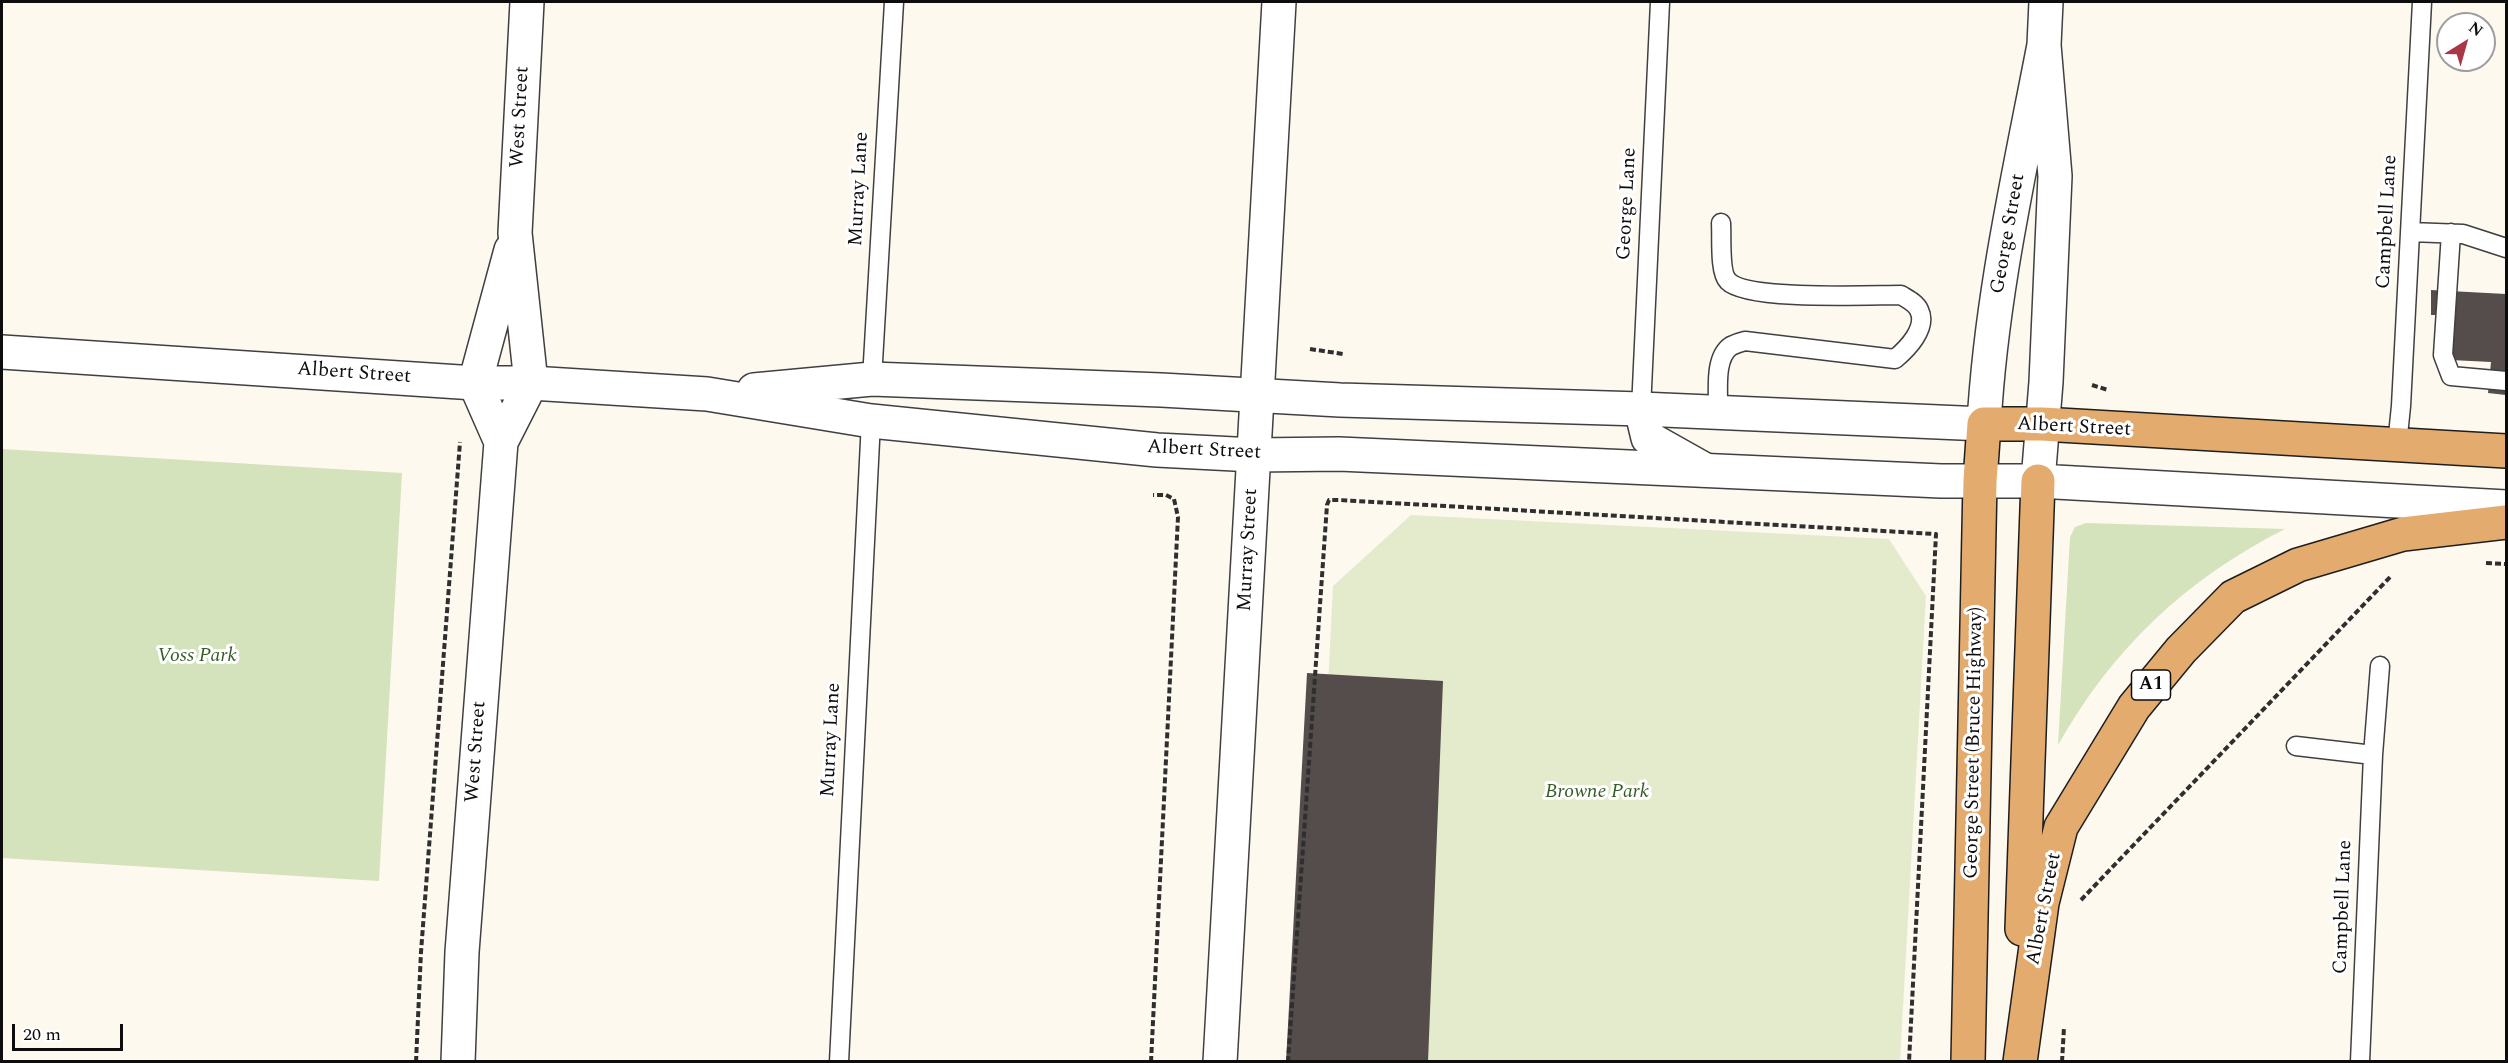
<!DOCTYPE html>
<style>
body{margin:0}
#map{position:relative;width:2508px;height:1063px;overflow:hidden;background:#fdf9ef;font-family:Spectral,serif}
canvas{display:block}
.frame{position:absolute;inset:0;border:3px solid #0d0d0d;pointer-events:none}
.north{position:absolute;left:2436px;top:12px;width:60px;height:60px;box-sizing:border-box;background:#fff;border:2px solid #9e9e9e;border-radius:50%;rotate:37deg;font-size:16px;font-weight:700;line-height:24px;text-align:center;color:#0d0d0d}
.north::after{content:'';display:block;margin:auto;width:21px;height:27px;background:#ab3746;clip-path:polygon(50% 0,100% 100%,50% 72%,0 100%)}
.scale{position:absolute;left:12px;top:1024px;width:111px;height:27px;box-sizing:border-box;border:3px solid #0d0d0d;border-top:0;padding-left:8px;font-size:18px;line-height:21px;white-space:nowrap;color:#0d0d0d;-webkit-text-stroke:4px #fff;paint-order:stroke}
</style>
<div id="map">
<canvas width="2508" height="1063"></canvas>
<div class="frame"></div>
<div class="north">N</div>
<div class="scale">20 m</div>
</div>
<script>
const ctx = document.querySelector('canvas').getContext('2d');
ctx.lineJoin = 'round';
function paint(path, color) { ctx.fillStyle = color; ctx.fill(path, 'evenodd'); }
function stroke(path, color, width, dash) { ctx.strokeStyle = color; ctx.lineWidth = width; ctx.lineCap = dash ? 'butt' : 'round'; ctx.setLineDash(dash || []); ctx.stroke(path); }
function drawText(font, color, halo, rows, align = 'center') {
  ctx.font = font + ' Spectral,serif'; ctx.lineWidth = 6; ctx.setLineDash([]); ctx.textBaseline = 'middle'; ctx.strokeStyle = halo; ctx.fillStyle = color; for (const [text, x, y, turn = 0] of rows) {
    ctx.save(); ctx.translate(x, y); ctx.rotate((+turn || 0) * Math.PI / 180); ctx.textAlign = isNaN(turn) ? turn : align; if (halo) ctx.strokeText(text, 0, 0); ctx.fillText(text, 0, 0); ctx.restore();
  }
}
paint(new Path2D(`
 M2 449 402 473 379 881 2 858Z
 M2086 523 2285 529C2186 579 2113 648 2058 745L2070 537 2075 527Z`), '#d4e3bc');
paint(new Path2D(`
 M1411 515 1889 539 1926 596 1900 1061 1309 1062 1333 586Z`), '#e4ebcd');
paint(new Path2D(`
 M2431 290 2506 294V395L2488 393 2491 362 2451 360 2454 315H2431Z
 M1307 673 1443 681 1428 1062H1286Z`), '#544d4b');
const service = new Path2D(`
 M2410 232 2463 234 2506 248
 M2451 233 2443 355 2451 376 2506 381
 M872 379 894 2
 M1641 409 1660 2
 M1718 412C1719 394 1713 358 1731 346 1735 344 1741 342 1745 341L1895 359C1907 349 1928 328 1919 310 1916 303 1907 299 1901 295 1869 295 1747 301 1728 281 1719 272 1722 236 1721 223
 M2397 445 2401 406 2422 2
 M2296 746 2373 755
 M839 1062 871 421
 M2360 1062 2373 755 2380 666`);
const minor = new Path2D(`
 M1641 409 1648 438 1705 470
 M501 442 475 383 511 250
 M458 1062 462 952 501 442 531 383 515 233 527 2
 M1220 1062 1279 2`);
const tertiary = new Path2D(`
 M2 352 475 383H531L707 394 871 421 1157 450 1254 455 1339 454 1941 481H2038L2506 507
 M754 390 872 379 1161 390 1340 400 1641 409 1984 424C1991 296 2020 170 2044 45
 M2038 481 2046 382 2055 176 2044 45 2046 2`);
const trunk = new Path2D(`
 M2022 929 2038 481
 M1968 1062 1980 481 1984 424H2042L2506 451
 M2020 1062 2042 903 2061 827 2134 707 2181 650 2233 597 2298 565 2403 534 2506 522`);
stroke(service, '#404040', 21);
stroke(minor, '#404040', 36);
stroke(tertiary, '#404040', 36);
stroke(trunk, '#1e1e1e', 36);
stroke(new Path2D(`
 M1310 349 1343 354
 M2092 385 2108 390
 M2486 563 2506 564
 M2081 900 2391 576
 M416 1062 421 952 460 442
 M1151 1062 1178 517 1174 499 1166 495H1153
 M1288 1062 1327 505 1329 500H1339L1936 534 1909 1062
 M2062 1062 2064 1027`), '#2f2f2f', 4, [6, 3]);
stroke(service, '#fff', 18);
stroke(minor, '#fff', 33);
stroke(tertiary, '#fff', 33);
stroke(trunk, '#e4ab6e', 33);
for (const [x, y, w] of [
 [2151,685,39]
]) { const box = new Path2D(); box.roundRect(x - w / 2, y - 15, w, 30, 4.5); ctx.fillStyle = '#fff'; ctx.fill(box); stroke(box, '#0d0d0d', 1.5); }
drawText('bold 18px', '#0d0d0d', null, [
 ["A1",2151,685]
]);
drawText('20px', '#0d0d0d', '#fff', [
 ["West Street",521,117,-87],
 ["Murray Lane",860,189,-87],
 ["George Lane",1628,204,-87],
 ["Campbell Lane",2388,222,-87],
 ["George Street",2009,234,-80],
 ["Albert Street",354,374,4],
 ["Albert Street",2074,428,3],
 ["Albert Street",1204,451,3],
 ["Murray Street",1249,550,-87],
 ["Murray Lane",832,740,-87],
 ["George Street (Bruce Highway)",1975,743,-89],
 ["West Street",477,752,-86],
 ["Campbell Lane",2344,907,-88],
 ["Albert Street",2045,909,-79]
]);
drawText('italic 20px', '#365c26', '#fff', [
 ["Voss Park",197,657],
 ["Browne Park",1597,793]
]);
</script>
